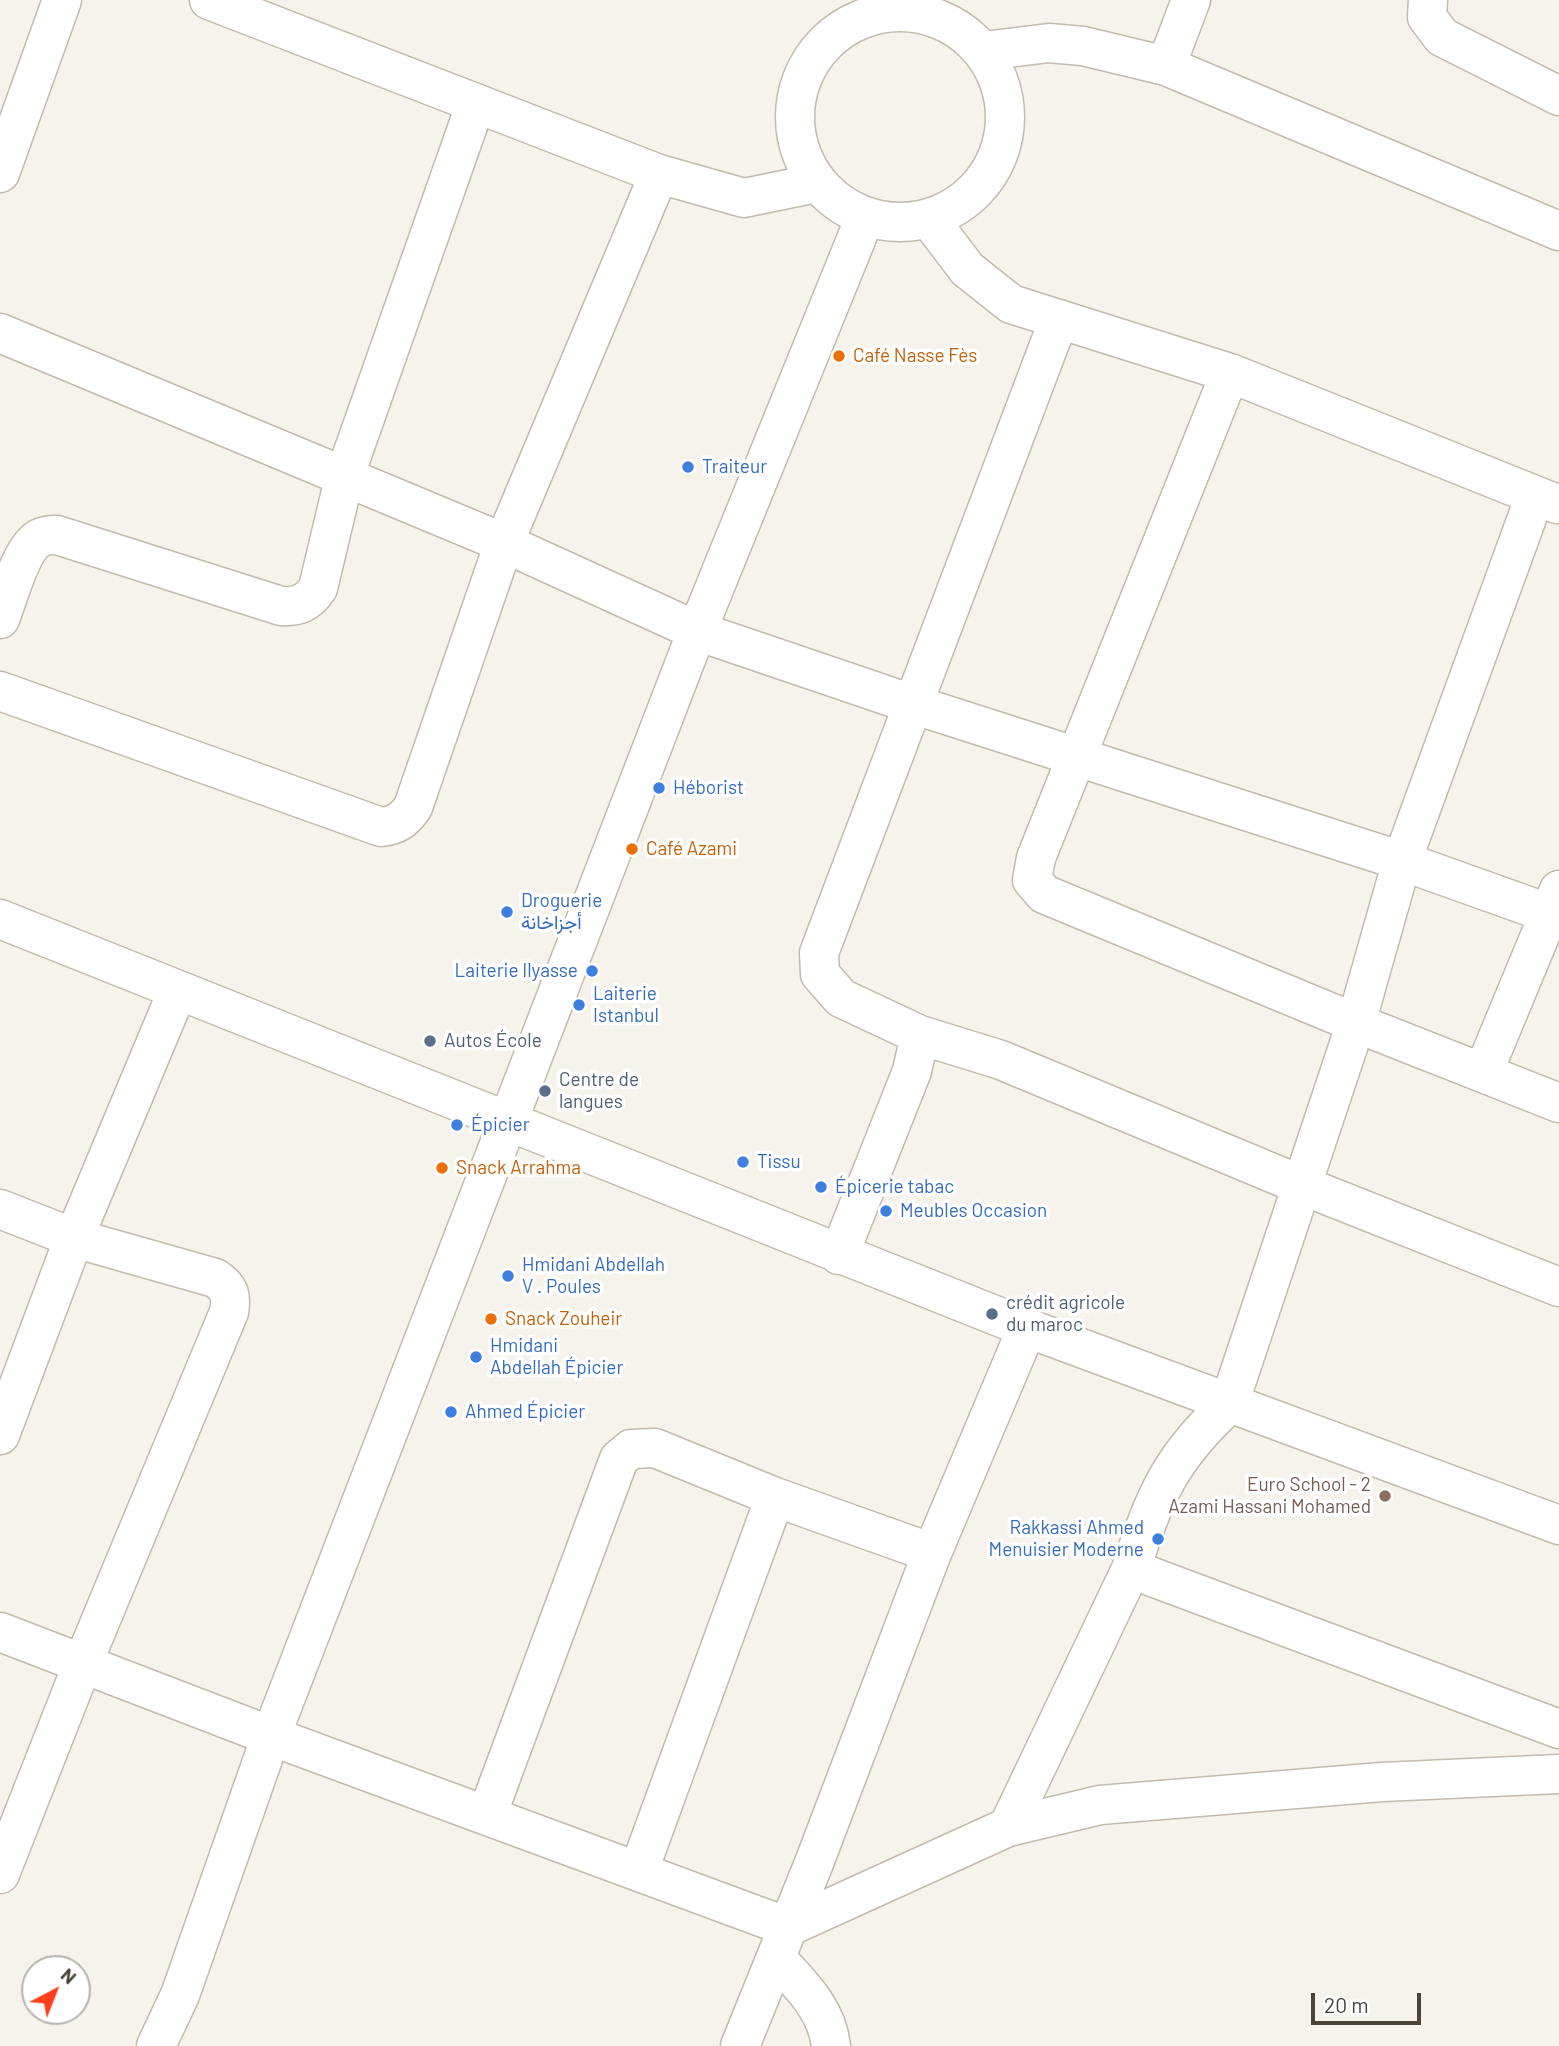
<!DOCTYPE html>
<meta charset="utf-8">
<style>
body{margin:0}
#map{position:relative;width:1559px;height:2046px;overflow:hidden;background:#f6f3ec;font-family:Barlow,sans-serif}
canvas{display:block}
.north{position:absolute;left:21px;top:1955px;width:70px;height:70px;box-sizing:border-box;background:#fff;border:2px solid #b7b4b0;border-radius:50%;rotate:42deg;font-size:19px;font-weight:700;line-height:28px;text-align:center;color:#4b4439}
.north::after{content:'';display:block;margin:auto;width:24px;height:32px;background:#fc3f1d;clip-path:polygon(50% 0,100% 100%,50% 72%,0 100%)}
.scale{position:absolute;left:1311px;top:1993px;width:110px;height:32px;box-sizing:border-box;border:4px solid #4b4439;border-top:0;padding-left:9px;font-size:21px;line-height:24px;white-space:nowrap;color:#4b4439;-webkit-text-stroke:5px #fff;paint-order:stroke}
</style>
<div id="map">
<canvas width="1559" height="2046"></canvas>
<div class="north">N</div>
<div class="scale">20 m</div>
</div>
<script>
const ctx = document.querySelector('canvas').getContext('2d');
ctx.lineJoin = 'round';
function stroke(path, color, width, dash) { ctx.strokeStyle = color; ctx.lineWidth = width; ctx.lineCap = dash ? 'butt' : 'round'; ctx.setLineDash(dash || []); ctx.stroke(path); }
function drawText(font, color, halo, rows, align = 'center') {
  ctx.font = font + ' Barlow,Vazirmatn,sans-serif'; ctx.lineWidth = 7; ctx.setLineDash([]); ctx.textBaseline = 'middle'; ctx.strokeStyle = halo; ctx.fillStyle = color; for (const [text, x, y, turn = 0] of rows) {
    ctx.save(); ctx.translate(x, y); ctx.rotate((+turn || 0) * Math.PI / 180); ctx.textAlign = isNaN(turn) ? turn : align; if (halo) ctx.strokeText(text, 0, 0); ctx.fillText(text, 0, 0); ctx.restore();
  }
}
const street = new Path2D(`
 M209 0 659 174 744 198 817 183
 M1428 0 1427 17 1442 37 1559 96
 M795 117a105 105 0 1 1 210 0a105 105 0 1 1-210 0Z
 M984 51 1049 43 1083 46 1166 66 1559 231
 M1166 66 1191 0
 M0 173 62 0
 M930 220 967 269 1011 304 1230 373 1557 504
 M0 333 504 543 697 631 912 704 1402 861 1559 917
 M1230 373 1036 858 1032 880 1044 894 1356 1023 1559 1103
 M1535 496 1402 861 1356 1023 1229 1404C1171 1457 1154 1496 1131 1569L1559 1729
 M0 619C8 599 21 547 40 538 45 535 52 535 57 535L281 606C298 607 308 603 318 588L345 475 476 103
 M0 691 381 827C397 825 404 820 413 807L504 543 659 174
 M0 919 1027 1328 1559 1525
 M920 1035 841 998 820 974 819 953 1059 319
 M1483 1073 1559 890
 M0 1209 74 1238 215 1278C229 1287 232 1295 229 1312L83 1663 0 1874
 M839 1255 912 1071 920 1035 1001 1060 1301 1185 1559 1287
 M0 1435 74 1238 177 992
 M0 1632 271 1736 788 1927 1008 1827 1100 1805 1382 1782 1559 1774
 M487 1815 619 1459 631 1449 655 1448 775 1497 932 1553
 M1008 1827 1131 1569
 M639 1870 775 1497
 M776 1958C800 1984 827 2009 831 2046
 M156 2046 180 1995 271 1736 697 631 864 220
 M740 2046 814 1863 932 1553 1027 1328`);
stroke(street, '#c2bbae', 41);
stroke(street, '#fff', 38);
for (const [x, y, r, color] of [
 [839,356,7,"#e8710a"],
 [688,467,7,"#3f7fe0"],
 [659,788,7,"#3f7fe0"],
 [632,849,7,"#e8710a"],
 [507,912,7,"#3f7fe0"],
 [592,971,7,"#3f7fe0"],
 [579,1005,7,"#3f7fe0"],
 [430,1041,7,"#5c6f8a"],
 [545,1091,7,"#5c6f8a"],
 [457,1125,7,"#3f7fe0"],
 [743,1162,7,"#3f7fe0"],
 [442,1168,7,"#e8710a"],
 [821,1187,7,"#3f7fe0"],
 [886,1211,7,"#3f7fe0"],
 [508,1276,7,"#3f7fe0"],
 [992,1314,7,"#5c6f8a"],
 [491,1319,7,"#e8710a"],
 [476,1357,7,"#3f7fe0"],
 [451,1412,7,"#3f7fe0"],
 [1385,1496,7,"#8d6e63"],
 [1158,1539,7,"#3f7fe0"]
]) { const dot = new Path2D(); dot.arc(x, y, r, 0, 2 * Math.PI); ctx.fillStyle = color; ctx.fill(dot); stroke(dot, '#fff', 2.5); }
drawText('19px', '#c56008', '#fff', [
 ["Café Nasse Fès",853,356],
 ["Café Azami",646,849],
 ["Snack Arrahma",456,1168],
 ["Snack Zouheir",505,1319]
], 'left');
drawText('19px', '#366cbe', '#fff', [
 ["Traiteur",702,467],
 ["Héborist",673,788],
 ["Droguerie",521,901],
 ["أجزاخانة",521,923],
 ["Laiterie Ilyasse",578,971,"right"],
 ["Laiterie",593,994],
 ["Istanbul",593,1016],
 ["Épicier",471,1125],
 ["Tissu",757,1162],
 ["Épicerie tabac",835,1187],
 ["Meubles Occasion",900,1211],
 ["Hmidani Abdellah",522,1265],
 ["V . Poules",522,1287],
 ["Hmidani",490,1346],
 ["Abdellah Épicier",490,1368],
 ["Ahmed Épicier",465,1412],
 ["Rakkassi Ahmed",1144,1528,"right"],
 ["Menuisier Moderne",1144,1550,"right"]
], 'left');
drawText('19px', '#4e5e75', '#fff', [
 ["Autos École",444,1041],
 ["Centre de",559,1080],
 ["langues",559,1102],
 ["crédit agricole",1006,1303],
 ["du maroc",1006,1325]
], 'left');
drawText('19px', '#785e54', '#fff', [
 ["Euro School - 2",1371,1485],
 ["Azami Hassani Mohamed",1371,1507]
], 'right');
</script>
